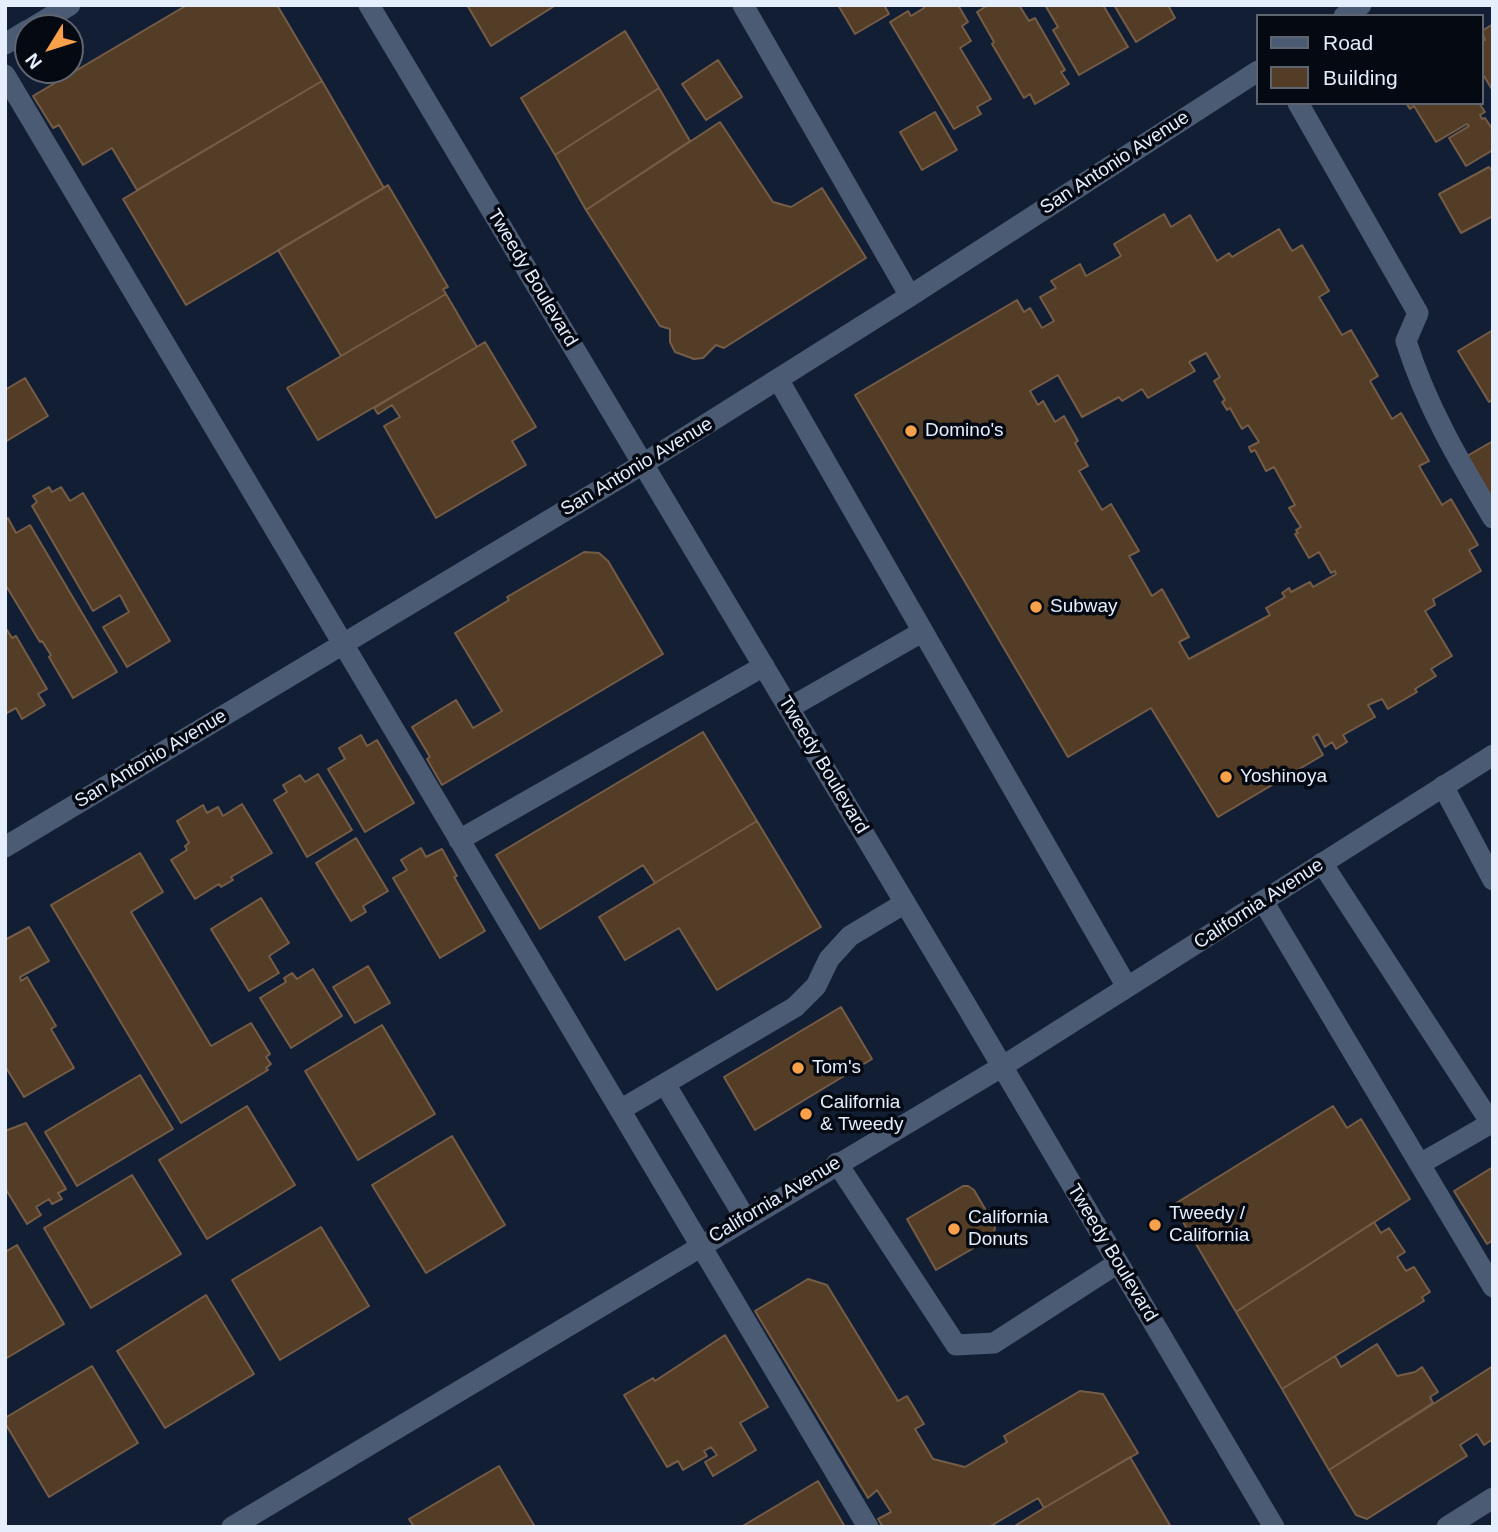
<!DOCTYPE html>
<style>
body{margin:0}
#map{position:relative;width:1498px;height:1532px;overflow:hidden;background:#111e34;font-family:Helvetica,sans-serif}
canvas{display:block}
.frame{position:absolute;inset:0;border:7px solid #e4eefd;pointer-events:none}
.legend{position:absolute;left:1256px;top:14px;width:228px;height:91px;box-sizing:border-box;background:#040912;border:2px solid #5e6570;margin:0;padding:9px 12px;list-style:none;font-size:21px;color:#e4eefd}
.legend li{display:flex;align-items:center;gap:14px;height:35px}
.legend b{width:35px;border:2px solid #5e6570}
.north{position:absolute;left:14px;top:14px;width:70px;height:70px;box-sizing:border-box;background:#040912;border:2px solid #5e6570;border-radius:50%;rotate:232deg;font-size:19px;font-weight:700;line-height:28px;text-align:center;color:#e4eefd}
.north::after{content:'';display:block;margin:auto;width:24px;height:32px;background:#f8a14a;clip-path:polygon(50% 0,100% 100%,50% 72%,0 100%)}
</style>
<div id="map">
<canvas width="1498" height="1532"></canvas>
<div class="frame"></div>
<ul class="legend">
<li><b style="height:9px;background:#4b5b74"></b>Road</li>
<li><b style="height:19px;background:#543d27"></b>Building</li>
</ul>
<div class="north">N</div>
</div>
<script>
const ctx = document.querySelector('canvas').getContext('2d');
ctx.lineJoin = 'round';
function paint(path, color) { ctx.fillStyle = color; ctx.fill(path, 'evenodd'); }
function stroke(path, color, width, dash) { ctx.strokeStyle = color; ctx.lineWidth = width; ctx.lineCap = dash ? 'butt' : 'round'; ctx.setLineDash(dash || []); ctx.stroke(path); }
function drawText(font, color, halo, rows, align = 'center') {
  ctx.font = font + ' Helvetica,sans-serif'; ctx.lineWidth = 7; ctx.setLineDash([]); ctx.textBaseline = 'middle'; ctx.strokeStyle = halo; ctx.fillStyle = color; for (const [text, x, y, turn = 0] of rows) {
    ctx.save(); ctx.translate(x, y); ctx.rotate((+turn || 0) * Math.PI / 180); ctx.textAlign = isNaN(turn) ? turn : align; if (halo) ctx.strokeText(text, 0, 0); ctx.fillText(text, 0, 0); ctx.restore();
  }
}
const building = new Path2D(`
 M187 5H277L322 81 137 190 112 148 83 165 59 125 53 128 33 96Z
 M467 5H556L491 46Z
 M838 5H884L889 14 855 34Z
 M923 5H958L968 22 962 26 971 41 960 48 991 99 977 107 981 114 954 129 890 22 908 11 911 16 924 8Z
 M988 5H1019L1029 21 1035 18 1065 70 1061 72 1069 84 1035 104 1030 94 1024 98 992 44 994 42 977 12Z
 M1045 5H1103L1128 47 1079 75 1053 30 1058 27Z
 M1114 5H1168L1175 18 1136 42Z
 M1493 24V91L1482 73V42L1485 40 1482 31Z
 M625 31 659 88 555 155 521 98Z
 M718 60 742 97 706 120 682 84Z
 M322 81 384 188 186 305 123 199Z
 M659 88 690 141 586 210 555 155Z
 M1406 103H1479L1485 112 1480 115 1482 119 1485 118 1493 130V150L1466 166 1449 138 1469 126 1467 124 1436 142 1414 106 1410 109Z
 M935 112 957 150 922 170 900 132Z
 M720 122 773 202 791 207 822 188 866 258 724 348 716 345 703 358 694 359 675 352 670 342V329L660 326 586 210Z
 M1489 167 1493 172V216L1461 233 1439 194Z
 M388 185 448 287 443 289 446 294 341 356 278 250Z
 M1164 214 1171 227 1190 215 1217 261 1229 253 1232 257 1279 229 1292 251 1302 245 1329 291 1319 297 1342 335 1351 330 1378 376 1370 381 1392 419 1401 413 1429 461 1419 466 1442 505 1451 499 1478 545 1469 550 1481 571 1433 599 1435 605 1425 611 1452 656 1431 669 1436 676 1415 689 1417 692 1388 709 1382 699 1368 705 1375 717 1343 735 1347 742 1336 749 1332 742 1325 747 1318 734 1313 737 1323 755 1218 817 1151 708 1068 757 855 395 1017 300 1024 312 1030 308 1042 328 1054 321 1040 297 1056 288 1051 281 1080 264 1086 276 1121 256 1114 244ZM1206 353 1220 377 1214 381 1225 400 1222 402 1227 410 1230 408 1242 429 1248 425 1259 442 1249 447 1251 452 1255 450 1266 471 1274 467 1295 505 1289 508 1301 527 1296 530 1298 533 1295 534 1309 558 1319 552 1331 573 1335 571 1336 574 1313 587 1310 582 1291 592 1289 588 1282 593 1285 597 1266 608 1270 615 1189 659 1179 642 1189 637 1162 589 1152 596 1129 556 1139 551 1111 504 1102 510 1079 471 1088 466 1075 443 1078 441 1064 416 1055 422 1043 401 1038 405 1030 391 1058 375 1082 417 1119 397 1122 401 1142 389 1148 398 1195 371 1189 362Z
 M446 294 477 347 318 440 287 388Z
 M1493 330V399L1489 402 1458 351Z
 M485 342 536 427 512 441 526 465 436 518 384 426 400 417 392 405 378 414 374 408Z
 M25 378 48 416 5 442V390Z
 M1493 441V500L1467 456Z
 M49 487 52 492 61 487 70 501 83 493 170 641 127 667 103 627 129 612 120 595 93 611 32 506 37 502 33 496Z
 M8 518 16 533 30 525 117 672 73 698 49 657 51 655 42 641 40 642 5 584V520Z
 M584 552 599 553 608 561 663 654 442 785 427 759 430 757 412 727 456 700 473 728 502 711 455 633 509 600 507 597Z
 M5 627 12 638 16 636 47 689 38 694 45 705 22 719 16 708 5 714Z
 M703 732 757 821 655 883 643 865 540 929 496 855Z
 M361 735 367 746 377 740 414 803 365 832 328 769 345 759 339 748Z
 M318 774 352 830 307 857 274 800 287 792 283 785 300 775 305 782Z
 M242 804 272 853 231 877 233 880 221 887 219 884 195 899 171 860 187 850 185 846 189 843 177 821 203 805 207 813 218 807 223 816Z
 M757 821 821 927 717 990 679 928 625 960 599 917Z
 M356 838 388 891 363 906 366 912 351 921 316 863Z
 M421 848 426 857 442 849 457 876 454 877 485 931 440 958 393 878 407 870 401 860Z
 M140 853 163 892 131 912 211 1046 251 1023 270 1054 266 1057 271 1064 266 1068 268 1070 181 1123 51 905Z
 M261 898 289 943 269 956 279 973 249 991 211 929Z
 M29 927 49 961 20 977 21 981 27 977 56 1026 51 1029 74 1068 24 1097 5 1066V940Z
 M368 966 390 1003 355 1023 333 987Z
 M313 969 342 1016 291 1048 260 998 286 982 284 978 292 973 297 979Z
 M841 1007 872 1059 755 1130 724 1077Z
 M382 1025 435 1114 358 1160 305 1071Z
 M140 1075 173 1129 77 1186 45 1132Z
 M247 1106 295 1185 207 1239 159 1160Z
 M1333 1106 1347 1128 1361 1119 1410 1199 1236 1312 1173 1205Z
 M26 1123 66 1189 58 1193 62 1199 52 1204 49 1199 36 1207 41 1215 27 1224 5 1188V1131Z
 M452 1136 505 1225 426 1273 372 1185Z
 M1493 1167V1240L1487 1244 1454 1191Z
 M132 1175 181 1254 91 1308 44 1228Z
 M963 1186H968L974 1190 995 1226 994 1233 991 1238 936 1270 907 1219Z
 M1374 1222 1381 1233 1389 1228 1405 1252 1397 1257 1406 1271 1414 1267 1430 1292 1422 1297 1424 1301 1282 1389 1236 1312Z
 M321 1227 369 1306 280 1360 232 1280Z
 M17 1245 64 1324 5 1359V1252Z
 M808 1279 827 1285 898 1401 907 1396 924 1424 915 1429 933 1459 965 1467 1007 1442 1004 1436 1080 1391 1103 1394 1138 1453 1044 1508 1038 1498 989 1527H883L878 1519 891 1512 877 1490 868 1498 755 1311Z
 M206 1295 254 1374 165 1428 117 1351Z
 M725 1335 768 1407 740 1423 756 1450 713 1476 705 1462 717 1455 711 1447 704 1451 707 1456 683 1470 678 1461 667 1467 624 1395 653 1378 655 1381Z
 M1377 1344 1397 1376 1415 1372 1422 1367 1438 1392 1430 1397 1433 1403 1329 1470 1282 1389 1335 1356 1341 1367Z
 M92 1366 138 1443 49 1497 5 1423V1418Z
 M1493 1366V1439L1484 1445 1477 1434 1460 1445 1467 1456 1367 1519 1356 1515 1329 1470Z
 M1130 1457 1171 1527H1013L1044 1508Z
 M499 1466 535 1527H414L409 1519Z
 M818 1481 845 1527H741Z`);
paint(building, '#543d27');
stroke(building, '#755c46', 2);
stroke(new Path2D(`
 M743 5 910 296
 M5 75 868 1527
 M1298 103 1418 313 1406 341C1426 405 1459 461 1493 518
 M778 379 1127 987
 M789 708 922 632
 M1443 786 1493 880
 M459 840 764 666
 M1322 863 1491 1123
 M1263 901 1493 1287
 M665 1084 745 1218
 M620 1110 795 1007 816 986 829 959 850 936 905 903
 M837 1163 956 1345 994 1343 1118 1263
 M1420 1164 1493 1122`), '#4b5b74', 21);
stroke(new Path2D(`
 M1344 16 1361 5
 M32 28 70 5
 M5 44 28 30
 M5 847 643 464 910 296 1258 71
 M1447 1527 1493 1498`), '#4b5b74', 21);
stroke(new Path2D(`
 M369 5 963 1000 1274 1527
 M232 1527 1003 1066 1493 755`), '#4b5b74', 21);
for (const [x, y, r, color] of [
 [911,431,7,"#f8a14a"],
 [1036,607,7,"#f8a14a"],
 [1226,777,7,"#f8a14a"],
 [798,1068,7,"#f8a14a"],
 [806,1114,7,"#f8a14a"],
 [1155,1225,7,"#f8a14a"],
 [954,1229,7,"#f8a14a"]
]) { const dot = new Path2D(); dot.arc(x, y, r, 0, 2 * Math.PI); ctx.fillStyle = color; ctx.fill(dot); stroke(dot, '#040912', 2.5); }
drawText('19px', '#e4eefd', '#040912', [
 ["San Antonio Avenue",1115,163,-33],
 ["Tweedy Boulevard",532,278,59],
 ["San Antonio Avenue",637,467,-31],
 ["San Antonio Avenue",151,759,-31],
 ["Tweedy Boulevard",823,765,59],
 ["California Avenue",1259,904,-33],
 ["California Avenue",775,1200,-31],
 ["Tweedy Boulevard",1112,1253,59]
]);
drawText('19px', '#e4eefd', '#040912', [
 ["Domino's",925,431],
 ["Subway",1050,607],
 ["Yoshinoya",1240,777],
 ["Tom's",812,1068],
 ["California",820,1103],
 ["& Tweedy",820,1125],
 ["Tweedy /",1169,1214],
 ["California",1169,1236],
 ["California",968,1218],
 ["Donuts",968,1240]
], 'left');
</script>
